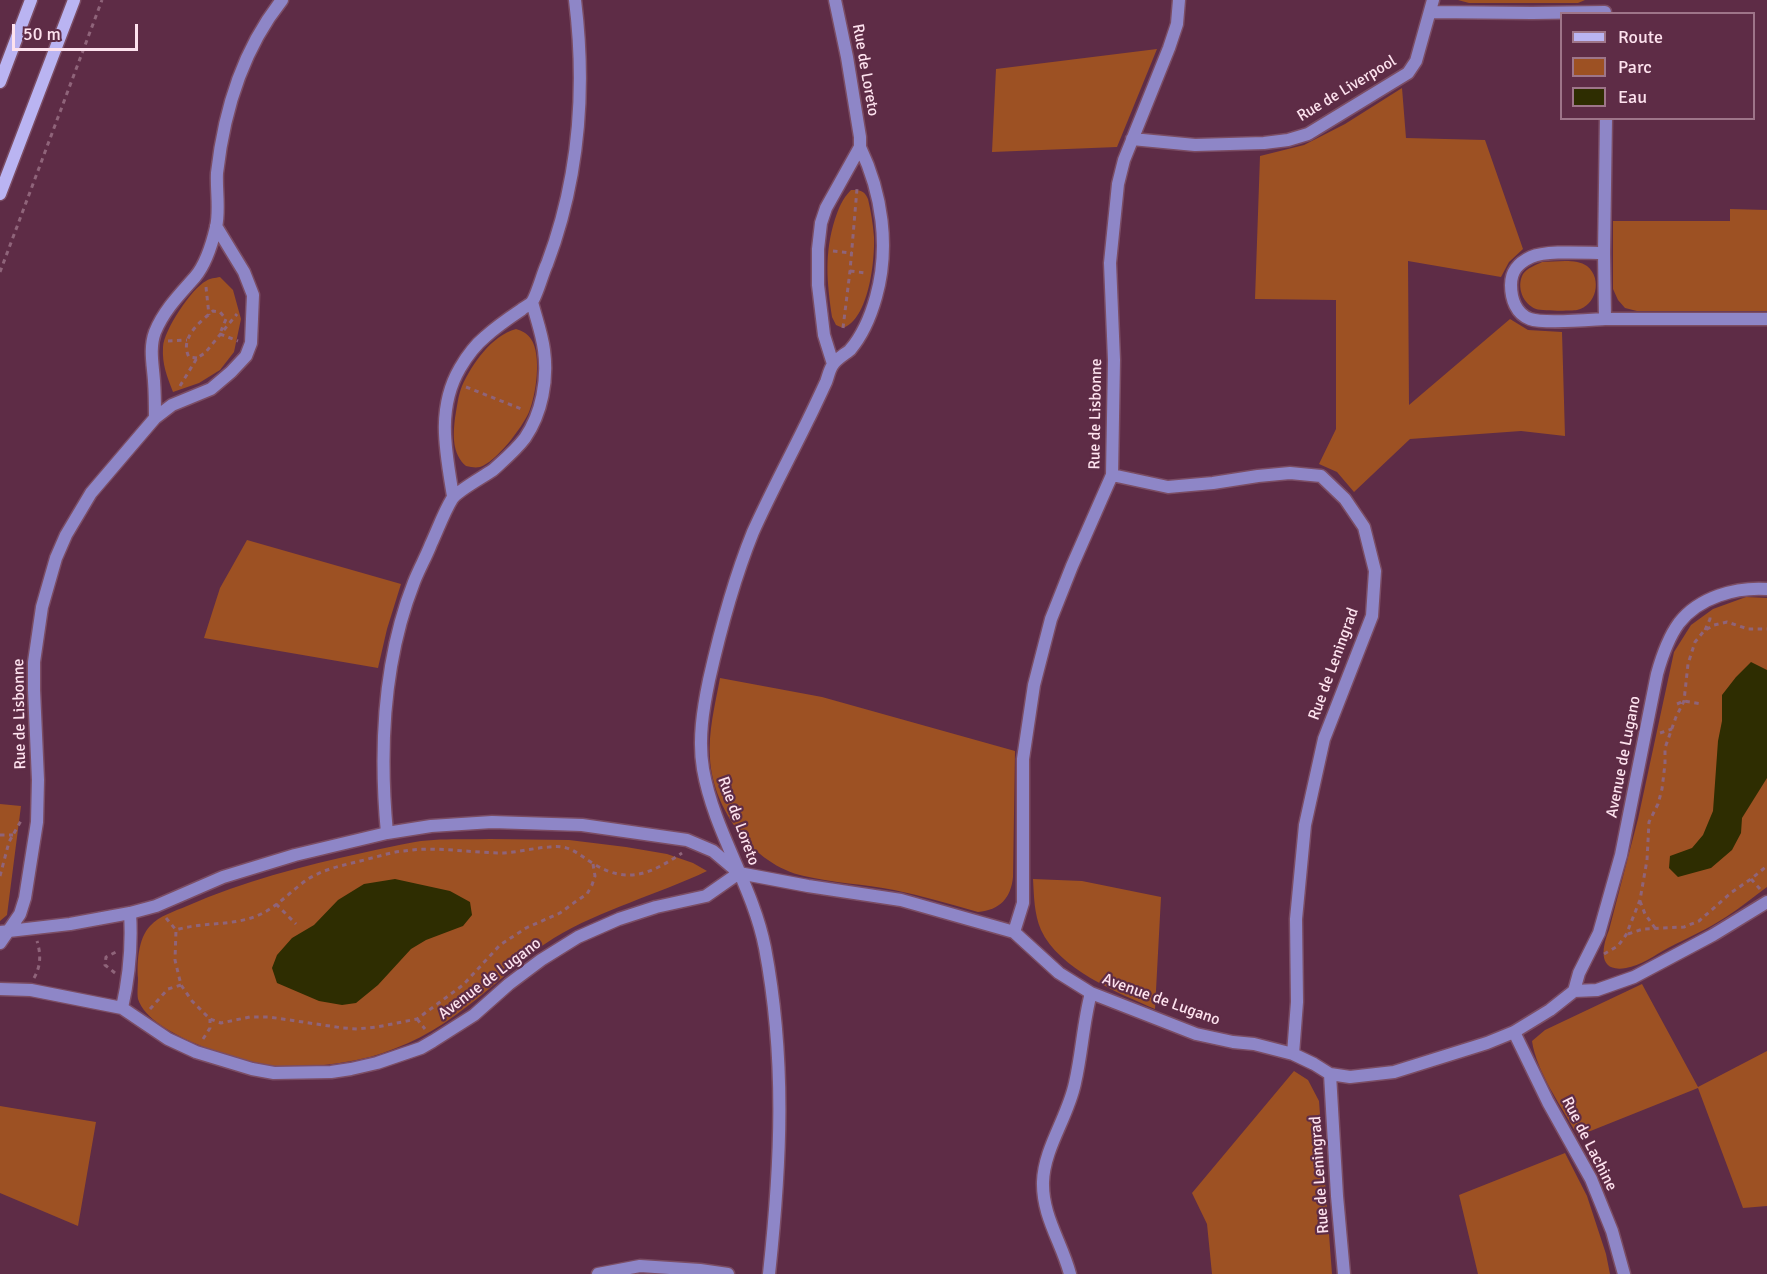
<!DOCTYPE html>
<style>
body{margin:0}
#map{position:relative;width:1767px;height:1274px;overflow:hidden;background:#5e2c46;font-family:Signika,sans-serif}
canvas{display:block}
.legend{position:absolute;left:1560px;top:12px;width:195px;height:108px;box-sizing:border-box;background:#5e2c46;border:2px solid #9e7589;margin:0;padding:8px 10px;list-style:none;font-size:18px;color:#fde2ee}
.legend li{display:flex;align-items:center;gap:12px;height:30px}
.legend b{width:30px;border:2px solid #9e7589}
.scale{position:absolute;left:12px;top:24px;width:126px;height:27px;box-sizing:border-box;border:3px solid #fde2ee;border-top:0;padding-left:8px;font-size:18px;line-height:21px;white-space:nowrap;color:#fde2ee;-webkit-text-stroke:4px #5e2c46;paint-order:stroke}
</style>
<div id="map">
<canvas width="1767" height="1274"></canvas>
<ul class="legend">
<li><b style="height:8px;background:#bab4f2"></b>Route</li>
<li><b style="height:16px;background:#9d5123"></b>Parc</li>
<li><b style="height:16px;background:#2e2d01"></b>Eau</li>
</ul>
<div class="scale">50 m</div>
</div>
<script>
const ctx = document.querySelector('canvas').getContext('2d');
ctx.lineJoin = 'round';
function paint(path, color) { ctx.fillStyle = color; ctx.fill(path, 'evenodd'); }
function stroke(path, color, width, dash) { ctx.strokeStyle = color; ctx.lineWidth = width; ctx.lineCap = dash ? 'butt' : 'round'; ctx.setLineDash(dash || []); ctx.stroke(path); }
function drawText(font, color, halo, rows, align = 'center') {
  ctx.font = font + ' Signika,sans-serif'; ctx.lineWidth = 4.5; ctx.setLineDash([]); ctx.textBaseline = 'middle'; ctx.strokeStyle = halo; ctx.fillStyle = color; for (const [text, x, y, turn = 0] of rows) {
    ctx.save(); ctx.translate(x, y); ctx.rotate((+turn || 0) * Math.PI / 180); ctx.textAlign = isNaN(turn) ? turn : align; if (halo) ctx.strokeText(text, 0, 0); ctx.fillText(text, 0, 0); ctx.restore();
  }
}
paint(new Path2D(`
 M1458 0H1585L1578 3H1469Z
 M1157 49 1117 147 992 152 996 69Z
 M1402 88 1406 138 1485 140 1523 249 1509 262 1501 277 1408 261 1409 405 1510 319 1528 330 1562 332 1565 436 1521 431 1410 439 1354 492 1337 472 1319 464 1336 429V300L1255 299 1260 156 1304 145 1345 124Z
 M851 190C860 190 864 190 868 199 871 212 873 224 874 237 875 260 869 319 843 328L836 325 832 317C827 282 824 254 835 219 839 208 842 199 851 190Z
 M1730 209 1767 210V311H1637L1625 308 1618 300 1613 289V221H1730Z
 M1542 262C1555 262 1576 258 1587 266 1603 279 1596 306 1577 310 1570 311 1543 311 1536 309 1523 304 1516 287 1523 274 1527 268 1536 265 1542 262Z
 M220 277 233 290 241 319 234 352 220 370 199 383 173 392C167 376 162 365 163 347 164 330 191 289 206 281 210 278 215 278 220 277Z
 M516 329C522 331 527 333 531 339 542 355 536 395 529 412 522 428 496 462 480 467 475 468 471 467 466 466 452 454 453 435 455 418 457 407 458 396 462 386 472 364 491 336 516 329Z
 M247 540 401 584 387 629 378 668 204 638 220 588Z
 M1746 597 1767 598V887C1753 897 1740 908 1726 917 1708 929 1687 938 1668 948 1655 955 1640 966 1626 968 1597 973 1602 947 1609 930L1638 819 1674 652 1691 625 1713 609Z
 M720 678 822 697 1015 751 1013 877C1011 898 1000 910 978 912 950 904 922 896 894 890 864 884 833 883 804 876 753 865 713 809 710 759 708 732 715 705 720 678Z
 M0 804 21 806 7 915 0 921Z
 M490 839 569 840 626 847 667 854 693 863 707 871C657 895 602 909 554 938 522 958 495 986 465 1008 436 1031 405 1047 370 1057 349 1062 327 1065 306 1067 299 1068 292 1069 285 1069 249 1064 150 1037 138 999 137 993 138 984 138 978 137 962 138 939 150 926 159 916 175 911 187 906 244 881 302 866 362 853 380 849 397 845 415 842 439 838 466 840 490 839Z
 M1033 879 1082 881 1161 897 1155 1009C1118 993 1059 969 1041 930 1034 914 1034 896 1033 879Z
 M1642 984 1698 1087 1767 1051V1206L1743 1208 1698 1088 1578 1136C1563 1109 1536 1071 1532 1041L1545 1030Z
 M1294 1071 1308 1080 1319 1101 1332 1274H1212L1207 1224 1192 1193Z
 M0 1106 96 1122 78 1226 0 1193Z
 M1565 1153 1587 1196 1606 1254 1610 1274H1478L1459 1195Z`), '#9d5123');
paint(new Path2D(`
 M1751 662 1767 670V778L1742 818 1741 833 1732 850 1711 868 1678 877 1669 868 1670 856 1692 848 1703 835 1713 811 1718 741 1722 721V695L1736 677Z
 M395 879 450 891 470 902 472 915 463 926 426 940 411 949 378 985 356 1003 342 1005 319 1001 277 983 272 968 277 955 292 938 314 925 338 900 364 884Z`), '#2e2d01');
const minor = new Path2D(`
 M1430 12 1532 13 1605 12
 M1132 139 1195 145 1264 143 1288 140 1308 134 1408 73 1416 61 1433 0
 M1604 253 1605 319C1588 320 1544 324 1530 319 1516 314 1511 299 1511 285 1511 271 1518 263 1531 257 1547 250 1585 253 1604 253Z
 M1604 253 1606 118
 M1605 319H1767
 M833 364 824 335 818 285V249L821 223 826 208 860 147V137L847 57 835 0
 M155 418C155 406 155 394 154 381 153 365 149 348 155 332 164 310 180 294 195 277 206 264 212 244 216 227 220 210 216 190 217 173 224 111 243 49 282 0
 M1112 475 1168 487 1213 483 1258 476 1290 473 1321 476 1345 499 1364 527 1375 571 1372 616 1324 739 1305 825 1296 919 1297 1002 1293 1054
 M453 496C446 453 436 409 460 368 467 356 474 346 485 337 496 327 509 318 521 310 524 307 530 305 532 302 537 295 543 272 547 264 579 179 586 89 575 0
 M387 833C379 748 383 661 414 582 419 569 426 557 431 544 438 529 444 512 452 499 457 491 483 477 493 470 504 460 516 450 525 438 542 413 548 380 544 350 542 334 536 318 532 302
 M0 932 70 924 130 913 156 906 223 877 295 855 387 833 431 826 492 822 582 825 687 840 713 851 739 873 808 886 901 900 1014 932 1059 973 1091 993 1196 1034 1233 1042 1254 1044 1293 1054 1314 1064 1330 1074 1350 1077 1394 1072 1487 1043 1514 1032 1550 1010 1574 991 1597 990 1634 977 1713 935 1767 902
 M1014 932 1023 903V759L1034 685 1051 619 1072 566 1112 475 1114 360 1110 263 1118 184 1124 160 1169 48 1177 24 1179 0
 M0 943 20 914 25 898 37 822 38 780 34 690V662L42 607 56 558 66 535 91 493 155 418 172 405 211 389 231 372 246 356 251 343 253 295 244 272 216 226
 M0 989 31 990 122 1008 168 1039 196 1052 252 1069 274 1073 331 1072 351 1069 377 1063 421 1048 433 1041 474 1015 509 984 541 960 578 937 619 919 656 907 706 896 739 873
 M1574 991 1579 973 1599 933 1621 855 1657 674C1662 656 1668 638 1679 623 1699 597 1736 587 1767 589
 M122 1008C129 977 132 944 130 913
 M1514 1032 1548 1102 1591 1179 1612 1231 1624 1274
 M1330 1074 1337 1196 1344 1274
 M598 1274 640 1266 700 1270 728 1274
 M769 1274C781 1163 786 1059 765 948 753 886 714 832 703 769 698 740 703 709 709 680 720 631 734 579 753 532 770 494 790 457 808 420 814 408 820 395 826 382 828 377 829 371 832 366 836 359 844 355 850 350 862 336 871 315 876 297 890 247 882 193 860 147
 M1070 1274C1062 1243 1042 1216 1043 1182 1044 1148 1068 1117 1075 1083 1082 1053 1083 1023 1091 993`);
const secondary = new Path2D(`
 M0 82 31 0
 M0 194 74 0`);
stroke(minor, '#7b4d64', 15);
stroke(secondary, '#7b4d64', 15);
stroke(new Path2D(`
 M833 251 852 253
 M850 271 866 273
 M0 272 102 0
 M206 287 209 315
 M843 328 850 271 857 189
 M220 334 238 341
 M168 341 187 340
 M197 358 189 357C179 338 200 322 213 311L220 312 226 319 221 331
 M180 386 197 358 205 353 237 314
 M466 387 524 410
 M1705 630 1710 619V614
 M1677 704 1684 701 1702 704
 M1660 733 1672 729
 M0 835H13
 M593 864 595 876 592 885 587 894 575 902 560 913 526 928 500 945 463 985 417 1019 377 1027 357 1029 343 1028 269 1017H250L221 1023 210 1019 192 1001 181 985 175 960 176 930C204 921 234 927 261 914 278 906 292 890 308 879 328 867 346 865 368 859 380 856 392 852 404 851 436 846 471 853 504 853 519 852 534 848 549 847 570 844 577 854 594 864 628 885 652 873 682 853
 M0 876 9 842 22 819
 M1751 879 1760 889
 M1640 901 1645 914 1655 928
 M276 904 296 924
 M166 918 176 930
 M1628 934 1643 929 1684 927 1699 921 1732 892 1751 879 1767 866
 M1604 954 1618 946 1626 935 1640 900 1647 860 1649 822 1658 804 1662 789 1665 764V748L1676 717 1684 701 1688 664 1695 642 1704 631 1714 625 1727 622 1748 629H1767
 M115 973 105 965 106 957 116 952
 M34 978C41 966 41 954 37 941
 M150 1009 168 989 181 985
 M417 1019 425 1029
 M203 1039 210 1028V1019`), '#8f647a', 3, [4.5, 4.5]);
stroke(minor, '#8e86c7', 12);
stroke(secondary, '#bab4f2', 12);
drawText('16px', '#fde2ee', '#5e2c46', [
 ["Rue de Loreto",865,70,80],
 ["Rue de Liverpool",1347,89,-31],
 ["Rue de Lisbonne",1096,414,-89],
 ["Rue de Leningrad",1334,664,-70],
 ["Rue de Lisbonne",20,714,-91],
 ["Avenue de Lugano",1624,757,-79],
 ["Rue de Loreto",738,821,70],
 ["Avenue de Lugano",490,979,-37],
 ["Avenue de Lugano",1161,1000,20],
 ["Rue de Lachine",1589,1144,63],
 ["Rue de Leningrad",1320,1175,-94]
]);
</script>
